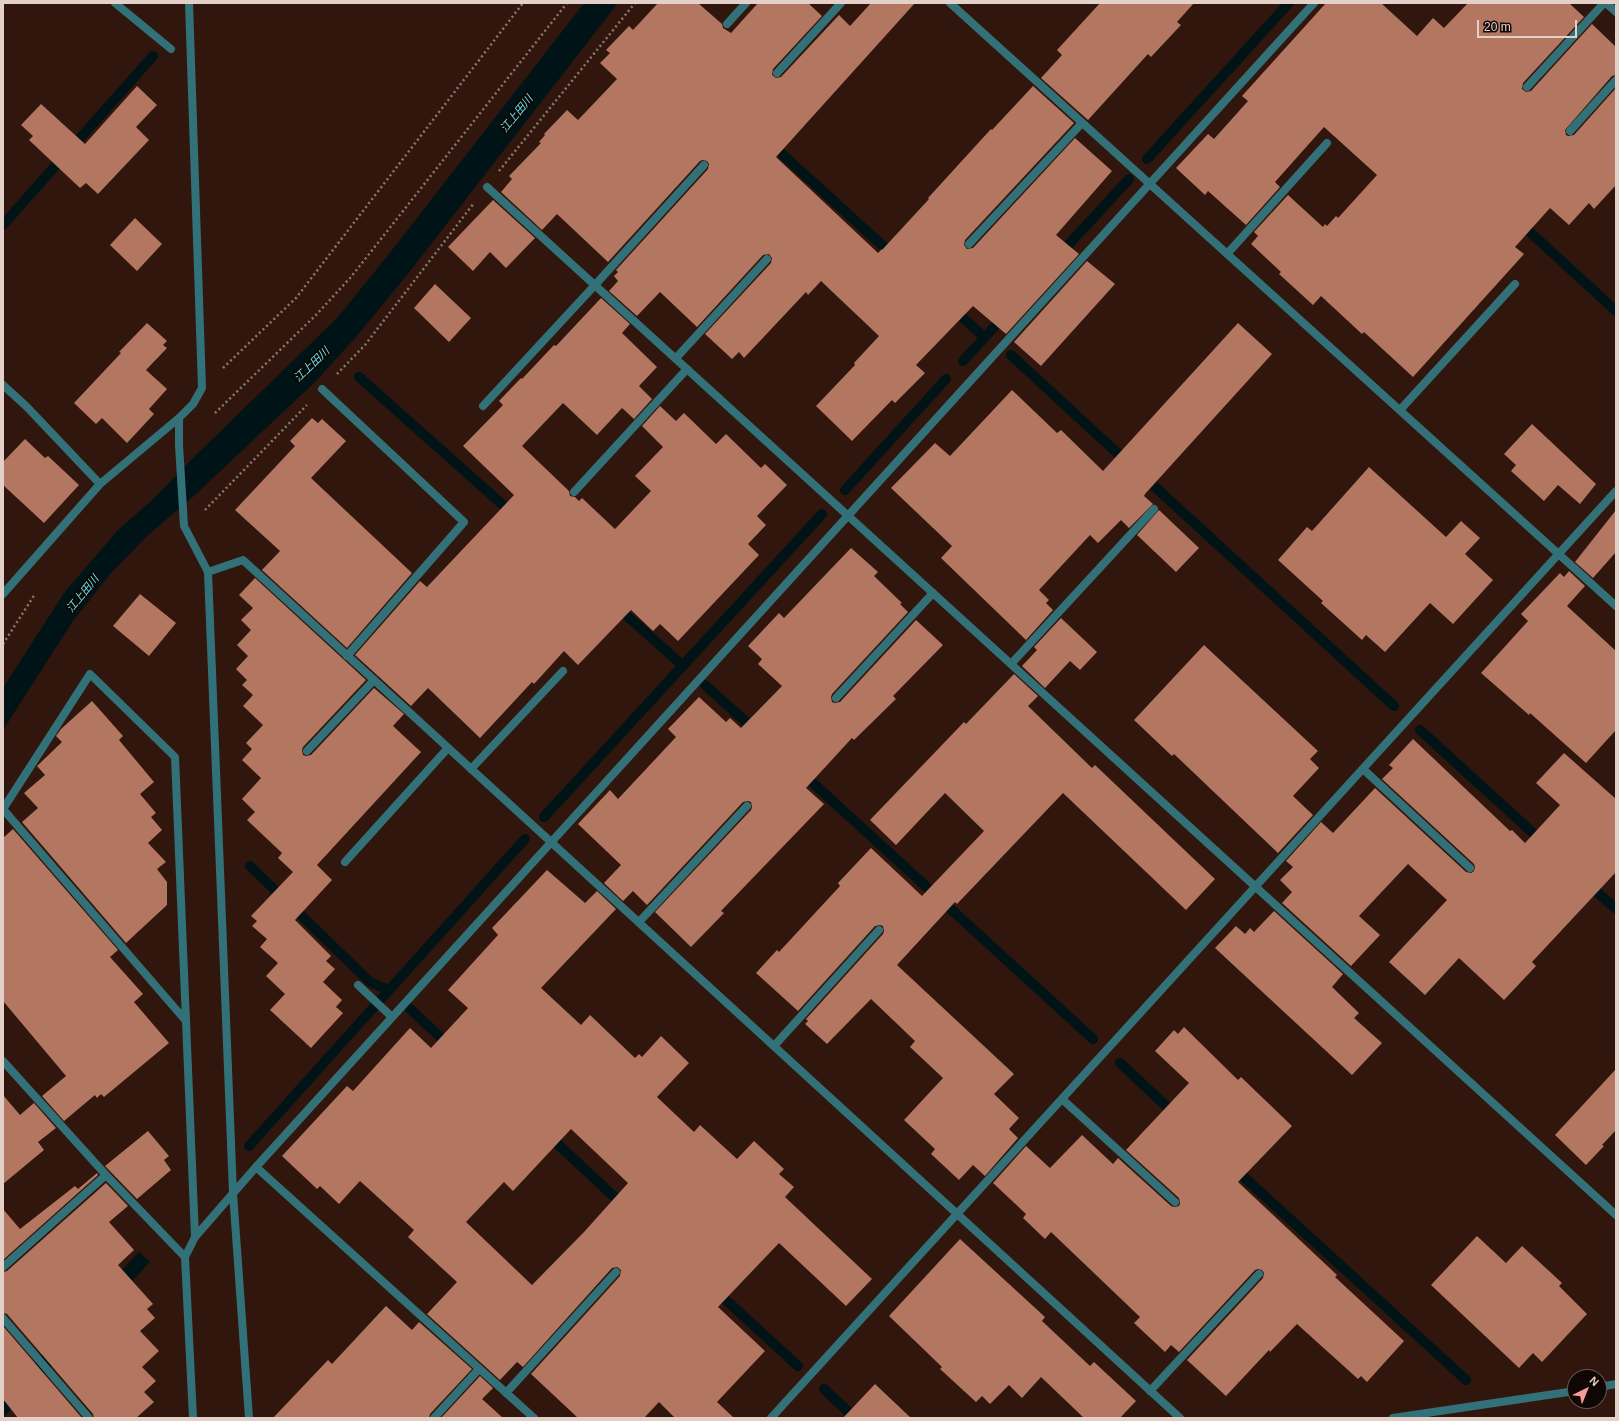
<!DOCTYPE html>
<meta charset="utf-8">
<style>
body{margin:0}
#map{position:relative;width:1619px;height:1421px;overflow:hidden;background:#31160d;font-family:Arial,sans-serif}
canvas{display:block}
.frame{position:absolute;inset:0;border:4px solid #e3d0c9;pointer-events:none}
.north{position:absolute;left:1567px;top:1369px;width:40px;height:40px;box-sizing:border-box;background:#100603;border:1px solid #645752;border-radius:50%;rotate:43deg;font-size:11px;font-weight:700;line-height:16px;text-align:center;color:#e3d0c9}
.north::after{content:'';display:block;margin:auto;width:14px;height:18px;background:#f59b99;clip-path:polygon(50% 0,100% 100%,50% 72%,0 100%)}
.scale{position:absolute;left:1477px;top:20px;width:100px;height:18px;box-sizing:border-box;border:2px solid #e3d0c9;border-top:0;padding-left:5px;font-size:12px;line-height:14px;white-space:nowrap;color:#e3d0c9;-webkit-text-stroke:3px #100603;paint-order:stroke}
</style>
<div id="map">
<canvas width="1619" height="1421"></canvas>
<div class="frame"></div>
<div class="north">N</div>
<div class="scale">20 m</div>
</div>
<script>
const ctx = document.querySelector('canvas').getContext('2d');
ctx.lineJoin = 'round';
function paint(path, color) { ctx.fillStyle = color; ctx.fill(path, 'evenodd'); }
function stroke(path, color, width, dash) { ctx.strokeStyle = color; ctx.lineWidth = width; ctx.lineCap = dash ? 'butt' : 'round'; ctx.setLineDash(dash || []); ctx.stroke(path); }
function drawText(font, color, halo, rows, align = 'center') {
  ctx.font = font + ' Arial,"Noto Sans JP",sans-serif'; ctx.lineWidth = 4; ctx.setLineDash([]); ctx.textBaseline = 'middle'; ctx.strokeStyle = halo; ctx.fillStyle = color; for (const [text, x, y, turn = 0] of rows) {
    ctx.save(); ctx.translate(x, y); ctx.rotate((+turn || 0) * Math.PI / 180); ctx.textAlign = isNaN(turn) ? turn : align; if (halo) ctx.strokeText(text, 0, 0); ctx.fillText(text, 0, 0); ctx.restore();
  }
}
paint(new Path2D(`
 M584 3H618L411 270 356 337 317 380 195 495 147 536 111 573 73 621 3 730V688L64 593 117 531 151 501 196 455 337 318 389 254Z
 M139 1252 150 1262 3 1418V1397Z`), '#001417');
stroke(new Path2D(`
 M771 144 894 256
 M1147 159 1289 3
 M1520 223 1616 311
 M3 225 153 56
 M1060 254 1129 179
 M952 308 984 337
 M1011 355 1128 463
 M963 361 1005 315
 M359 377 513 514
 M1143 476 1394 706
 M845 490 946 379
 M616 606 683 666
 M705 685 756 731
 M1420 730 1544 843
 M802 773 1093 1039
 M544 817 822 514
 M250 866 370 982 389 990
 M1588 884 1616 909
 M410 1009 450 1046
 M1120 1063 1177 1116
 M548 1135 624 1206
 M249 1146 525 839
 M1234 1168 1466 1380
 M715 1290 798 1366
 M824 1389 855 1418`), '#001417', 10);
paint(new Path2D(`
 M658 3H698L722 24 723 28 731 33 758 3H808L822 16 773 69 772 75 776 78 781 77 839 15 850 26 871 3H915L776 157 878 253 882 249V250L929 199 928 198 991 129 992 130 1033 86 1074 123 965 240 964 245 967 249 973 248 1075 138 1112 171 1056 235 1079 254 1006 334 973 306 916 365 925 373 895 403 892 400 852 441 816 406 855 365 854 363 879 336 821 281 808 295 806 292 744 358 739 352 732 359 705 334 771 263 772 258 769 254 763 255 697 327 660 292 637 316 609 291 618 281 614 276 618 272 616 270 708 169 709 164 707 161 703 160 700 161 608 262 557 214 542 230 501 192 512 179 509 176 541 143 539 142 545 135 544 134 567 110 578 120 617 79 600 63 610 53 606 50 629 26 633 30Z
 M1100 3H1194L1177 22 1181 25 1151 57 1148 54 1088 120 1041 78 1062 55 1057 50Z
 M1326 3H1381L1417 36 1433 18 1444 28 1468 3H1569L1584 17 1523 83 1522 89 1526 92 1531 91 1592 24 1616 47V75L1612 76 1565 130 1566 135 1568 136 1574 135 1616 88V185L1594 209 1589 203 1569 225 1550 208 1515 247 1524 254 1413 377 1364 332 1362 334 1321 296 1313 305 1279 274 1281 272 1251 244 1258 236 1254 232 1288 195 1323 227 1325 224 1327 226 1336 216 1338 218 1377 175 1324 127 1275 182 1280 187 1246 225 1208 191 1205 195 1176 168 1208 134 1214 139 1248 101 1242 96Z
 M137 86 157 105 136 127 149 140 98 194 86 183 80 188 29 140 33 136 21 125 41 104 85 144Z
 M493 200 535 238 506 268 490 252 473 271 448 247Z
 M135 218 162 244 137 271 110 245Z
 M1087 261 1115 284 1041 366 1014 342Z
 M435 284 471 318 449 342 414 308Z
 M601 298 630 324 622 333 657 367 639 386 652 399 634 419 622 408 597 435 563 403 522 446 569 491 570 496 575 497 579 501 582 498 615 529 651 491 635 476 663 447 642 426 660 406 676 421 684 413 716 444 726 434 761 468 765 464 787 485 757 516 766 525 748 544 759 555 678 641 660 624 653 631 631 610 578 665 564 651 534 684 532 682 480 738 428 688 411 706 355 655 420 581 427 587 514 495 463 446 503 405 499 401 521 378 522 379 554 345 556 346Z
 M147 323 167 341 163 345 167 348 146 370 167 389 149 409 154 414 127 443 102 418 96 424 74 403 121 353 119 352Z
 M1238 323 1272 354 1145 494 1144 496 1153 504 1129 528 1121 520 1098 543 1090 535 1039 590 1049 600 1046 603 1053 610 1026 640 941 558 952 546 891 488 935 443 950 456 1012 390 1057 433 1061 430 1103 471Z
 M312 418 318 423 322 419 346 441 311 478 412 573 347 648 262 570 280 551 235 510 295 446 290 441Z
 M1532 424 1596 484 1580 504 1558 485 1544 501 1511 471 1516 465 1504 454Z
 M25 439 45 458 48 456 79 485 44 523 3 485V462Z
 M1369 467 1446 537 1461 521 1480 538 1465 554 1493 580 1453 624 1430 603 1385 652 1366 635 1362 640 1321 603 1323 601 1278 560 1307 527 1312 531Z
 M1159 510 1199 548 1176 572 1137 535Z
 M1616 510V552L1593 578 1575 562Z
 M851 548 878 572 874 576 902 603 900 604 908 612 832 694 831 697 832 702 835 703 840 702 916 620 943 645 893 696 896 699 854 740 852 738 806 788 824 804 721 911 724 913 691 947 655 912 751 810 752 807 751 802 748 801 743 802 647 905 633 891 623 901 604 883 621 865 578 824 610 790 618 799 676 737 668 729 699 697 726 722 730 718 741 728 782 686 758 664 762 659 748 646 779 613 784 618Z
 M1569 571 1585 586 1567 606 1616 651V730L1586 763 1530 713 1529 715 1481 673 1528 621 1521 614 1560 573 1564 577Z
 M255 578 366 680 303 747 302 750 303 755 306 756 311 755 374 688 404 714 393 726 421 752 317 865 332 880 295 920 331 956 326 961 335 969 323 982 342 1000 336 1007 343 1013 311 1048 270 1010 285 994 266 976 278 963 260 947 267 939 252 926 257 921 251 916 293 872 278 858 282 853 247 820 255 812 242 799 261 778 242 760 252 749 246 743 263 725 243 706 253 695 242 685 247 680 236 669 248 656 237 645 251 630 241 620 253 608 239 595Z
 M140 594 176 623 149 656 113 626Z
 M1061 618 1097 652 1080 670 1070 661 1045 688 1022 666 1037 650 1034 647Z
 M1204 645 1318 751 1310 759 1319 768 1293 796 1313 815 1278 853 1174 754 1172 756 1134 720Z
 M1014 674 1038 696 1028 706 1092 768 1095 765 1215 879 1186 910 1063 793 957 904 955 902 897 965 1014 1074 994 1094 1019 1118 1009 1129 1018 1138 985 1176 973 1165 959 1180 931 1154 935 1149 904 1120 943 1078 910 1047 915 1041 871 999 827 1044 805 1024 808 1021 806 1019 883 934 884 931 883 926 880 925 875 926 798 1011 756 973 777 950 779 952 840 886 838 883 871 848 922 896 984 831 945 793 896 845 870 820 964 722 966 724Z
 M92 701 123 736 119 740 154 782 140 794 156 813 151 817 162 830 148 843 166 862 157 869 167 882V905L126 943 22 822 38 808 24 793 45 775 37 766 62 742 56 736 61 729Z
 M1413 739 1510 831 1512 830 1525 843 1560 805 1536 783 1564 753 1616 799V872L1532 962 1536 966 1504 1000 1459 958 1425 995 1389 962 1447 900 1408 864 1359 916 1380 935 1351 966 1282 903 1292 892 1280 880 1293 867 1286 861 1321 822 1333 833 1375 788 1466 872 1471 873 1474 871 1475 867 1474 864 1382 779 1393 768 1389 765Z
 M13 829 118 950 110 957 143 994 134 1002 169 1043 104 1097 101 1094 97 1098 95 1095 64 1121 42 1096 66 1076 3 1001V838Z
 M547 870 585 903 597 891 616 909 541 988 581 1025 590 1015 635 1058 639 1054 642 1057 661 1036 689 1063 657 1097 694 1132 700 1125 737 1159 754 1141 784 1169 779 1174 794 1187 785 1197 872 1279 846 1306 779 1243 718 1307 765 1351 717 1402 734 1418H675L659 1402 644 1418H578L531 1374 620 1276 621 1270 617 1267 612 1268 523 1367 517 1362 500 1380 427 1314 457 1282 408 1237 414 1230 360 1181 339 1204 320 1186 317 1189 282 1156 347 1086 353 1091 410 1028 431 1048 468 1008 448 990 498 935 492 928ZM571 1129 628 1183 584 1232 532 1285 466 1222 504 1182 513 1191Z
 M1274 911 1343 974 1332 987 1359 1013 1354 1018 1382 1043 1352 1075 1215 948 1236 926 1245 934 1250 928 1254 932Z
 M1184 1027 1238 1080 1241 1077 1292 1126 1238 1182 1337 1275 1335 1277 1404 1341 1367 1382 1361 1376 1358 1379 1297 1324 1270 1352 1269 1350 1226 1396 1187 1360 1263 1278 1264 1273 1262 1270 1258 1269 1255 1270 1179 1352 1171 1345 1165 1352 1134 1323 1140 1317 1051 1232 1045 1239 1023 1218 1026 1214 993 1183 1026 1146 1050 1168 1082 1135 1113 1164 1118 1158 1171 1206 1174 1207 1179 1206 1180 1203 1179 1198 1126 1150 1189 1083 1155 1051 1174 1030 1178 1034Z
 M1616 1069V1130L1602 1145 1604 1146 1586 1165 1555 1135Z
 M3 1095 20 1115 34 1103 56 1128 38 1142 44 1150 3 1184Z
 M148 1131 169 1156 164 1160 171 1170 137 1199 105 1166Z
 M97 1173 98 1175 3 1260V1209L20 1229 75 1186 78 1189Z
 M106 1183 128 1206 109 1222 134 1250 118 1265 153 1304 147 1309 155 1318 140 1331 159 1351 142 1367 156 1381 144 1392 154 1402 136 1418H94L93 1414 7 1314 3 1313V1272L7 1271Z
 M1477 1236 1506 1263 1522 1246 1562 1283 1559 1286 1587 1314 1542 1362 1533 1353 1519 1368 1431 1285Z
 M960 1239 1045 1317 1042 1321 1090 1366 1094 1362 1136 1401 1120 1418H1084L1041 1377 1022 1398 1009 1385 990 1404 982 1396 976 1402 940 1369 942 1367 889 1316Z
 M386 1306 412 1330 419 1322 472 1369 430 1414 429 1418H273L328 1360 332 1364Z
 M3 1326 82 1418H18L3 1399Z
 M480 1376 493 1388 482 1399 503 1418H441Z
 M875 1384 911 1418H843Z`), '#b37660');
stroke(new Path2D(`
 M499 171 635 3
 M223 368 296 298 523 3
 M337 374 365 345 474 203
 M215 413 316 315 351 277 567 3
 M205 510 307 405
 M3 644 35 594`), '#8e776f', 2.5, [2, 3]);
stroke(new Path2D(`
 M727 24 746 3
 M777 73 841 3
 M1527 87 1604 3
 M1570 131 1616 80
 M969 244 1082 123
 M1227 254 1327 143
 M676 358 767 259
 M322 389 464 522 347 656
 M483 406 595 285 704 165
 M1400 410 1515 284
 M574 492 687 369
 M1011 664 1154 509
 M836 698 933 593
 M307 751 374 680
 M471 769 563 671
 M1363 769 1470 868
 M345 862 448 748
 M639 922 747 806
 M358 985 392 1017
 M774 1046 879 930
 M1062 1099 1175 1202
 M1150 1391 1259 1274
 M506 1393 616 1272
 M434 1418 479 1369`), '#337179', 8);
stroke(new Path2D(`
 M115 3 171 49
 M950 3 1616 606
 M1606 3 1616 12
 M487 187 1616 1215
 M3 385 27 407 100 484
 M179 418V445L184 526 208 572 233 1193 249 1418
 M208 572 243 560 1180 1418
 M3 594 100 484 179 418 193 404 202 388 189 3
 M3 809 90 674 175 757 195 1237
 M3 809 186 1021
 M3 1061 106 1175 185 1257 195 1237 256 1167 1314 3
 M256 1167 534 1418
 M185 1257 193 1418
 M3 1267 106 1175
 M3 1318 89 1418
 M1599 1387 1616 1384
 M771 1418 1616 491
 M1393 1418 1575 1391`), '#337179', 8);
drawText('italic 11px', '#61e3ed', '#100603', [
 ["江上田川",517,114,-51],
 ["江上田川",312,365,-44],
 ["江上田川",83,594,-51]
]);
</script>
